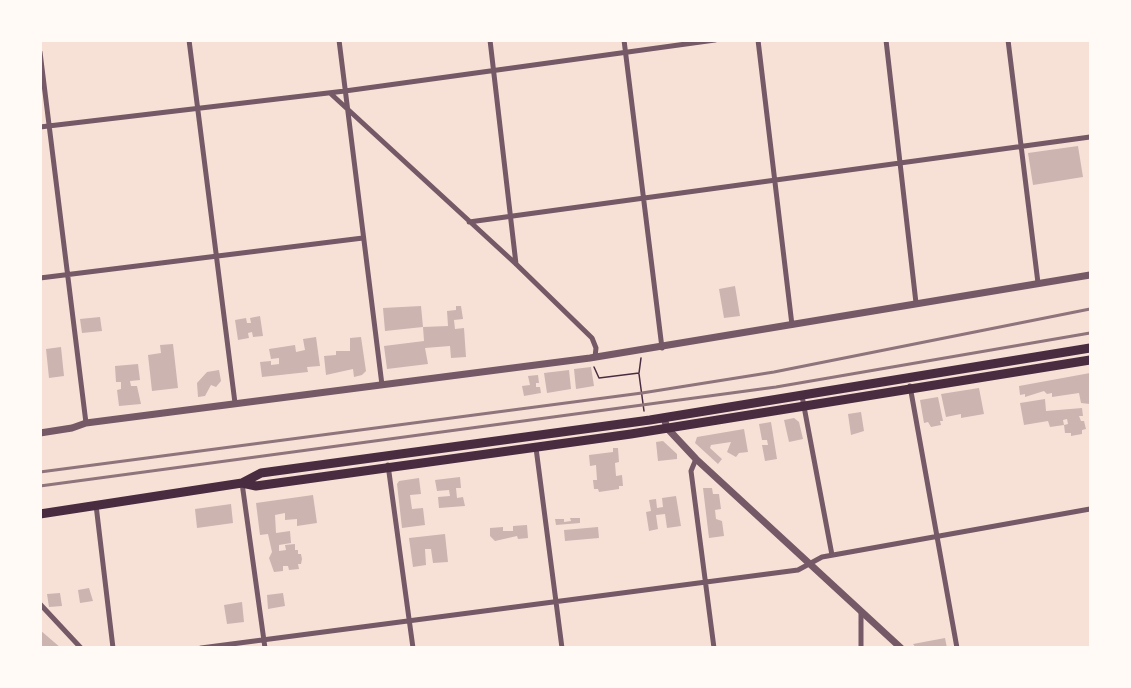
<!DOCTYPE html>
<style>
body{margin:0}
#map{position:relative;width:1131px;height:688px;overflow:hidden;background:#f7e1d7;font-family:Commissioner,sans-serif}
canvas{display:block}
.frame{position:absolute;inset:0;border:42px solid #fffaf5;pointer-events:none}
</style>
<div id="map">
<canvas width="1131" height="688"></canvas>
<div class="frame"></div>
</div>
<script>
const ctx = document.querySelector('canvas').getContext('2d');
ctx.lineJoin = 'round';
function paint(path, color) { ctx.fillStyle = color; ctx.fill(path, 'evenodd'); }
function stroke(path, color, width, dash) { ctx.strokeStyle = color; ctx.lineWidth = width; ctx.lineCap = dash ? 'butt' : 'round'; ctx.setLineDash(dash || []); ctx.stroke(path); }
paint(new Path2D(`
 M1078 146 1083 177 1033 185 1028 153Z
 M735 286 740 316 724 318 719 289Z
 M421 306 423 327 385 331 383 308Z
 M456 306H461L463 319 454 320 455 329 464 328 466 357 451 358 450 346 425 348 428 364 387 369 384 346 424 341 423 327 448 326 447 311 456 310Z
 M260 316 263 336 253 337 252 332 248 333 249 338 238 340 235 320 246 318 247 323H251L250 318Z
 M100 317 102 331 82 333 80 319Z
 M316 337 320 366 307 367 308 372 262 377 260 362 271 361V365L279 364V358L271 359 269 349 295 345 296 352 305 350 303 339Z
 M361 337 366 371 362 375 354 377 353 369 326 375 324 356 336 355V351H350V338Z
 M173 344 178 388 152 391 148 355 161 353 160 345Z
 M61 347 64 376 49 378 46 349Z
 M138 364 140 380 130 381 131 386H137L141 404 119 406 117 390 121 389V382H116L115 366Z
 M591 367 594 386 576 389 574 369Z
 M219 370 221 381 216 387 211 385 205 396 198 397 197 383 207 372Z
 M569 370 571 389 547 393 544 373Z
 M1090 373V404L1081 403 1079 393 1052 397V393L1047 394 1044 391 1025 397V394L1020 395 1019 386Z
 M538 375 539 383H536V387H540L541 393 524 396 522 386 530 385 528 376Z
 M979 388 984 414 961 418V414L946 417 941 394Z
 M938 397 943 421H940L941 425 931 427 928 422 924 423 920 400Z
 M1045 399 1046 411 1082 408 1083 416H1079L1081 421H1084L1086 429 1082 430V434L1071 436V433H1065L1064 425 1068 424 1067 419 1063 420 1064 425 1050 427 1048 421 1024 425 1020 403Z
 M861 412 864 431 851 435 848 414Z
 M794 418 799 422 803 439 789 442 784 420Z
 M771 422 777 459 765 461 762 445H768L767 440H762L759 424Z
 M744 429 748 452 739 453 736 457 727 452 731 442 711 445 710 448 722 459 718 464 695 443 697 437Z
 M663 441 677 454V459L658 461 656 442Z
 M613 448H618L619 462 615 463 616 476 622 475 623 486H619V489L599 492 598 489H594L593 480H597L596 465 590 466 589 455 613 452Z
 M460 477 461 488H456L457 498 463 497 465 506 439 508 438 497 450 496 449 490 437 491 435 480Z
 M419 478 421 494 410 495 412 509 423 508 425 525 402 528 397 484 399 481Z
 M703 488H712L713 494H719L721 509 715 510 716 519 722 521 724 536 709 538Z
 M313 495 317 523 297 526V519L285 520V513L275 515 276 533 290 531 291 543 279 545V551L286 550 285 545 295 544V550H298V554H301L302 559 301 564H298L299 569 289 570 288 566H283V571L274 572 269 558 272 552 268 534 260 535 256 503Z
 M676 496 681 526 667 528 665 514 656 515 658 529 649 531 646 512 651 511 649 500 656 499 657 508 663 507 662 498Z
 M231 504 233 523 197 528 195 509Z
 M570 518H580V523L556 525 555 519H564V522L571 521Z
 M527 525 528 538 518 539 517 536 495 541 490 536V528L503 527V531H513V526Z
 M598 527 599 538 565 541 564 530Z
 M445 534 448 562 433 563 431 549H425L426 565 413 567 409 538Z
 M89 588 93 601 80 603 78 590Z
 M60 593 62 606 49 607 47 594Z
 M283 593 285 606 268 609 267 595Z
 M242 602 244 622 227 624 224 605Z
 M40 630 61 648H40Z
 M945 638 947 648H916L913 644Z`), '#ccb4b1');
stroke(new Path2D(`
 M594 367 599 378 639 373 641 358
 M639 374 644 411`), '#4a2c40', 1.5);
stroke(new Path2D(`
 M189 40 235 403
 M339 40 382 385
 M490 40 516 264
 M624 40 662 348
 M758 40 792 325
 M886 40 916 303
 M1008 40 1038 283
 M40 52 86 423
 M330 93 516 264 592 338 596 348 595 357
 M40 127 345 91 715 40
 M469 222 1090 137
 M40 278 363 238
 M910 386 957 648
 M802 396 832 555
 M536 448 562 648
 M696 459 691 471 714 648
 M388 465 413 648
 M242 483 265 648
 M96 505 113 648
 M40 604 81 648
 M201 648 798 570 822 557 1090 509
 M861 648V611`), '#755966', 5);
stroke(new Path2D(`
 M664 418 667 428 696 459 901 648
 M40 433 72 428 86 423 590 358 1090 275`), '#755966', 7);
stroke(new Path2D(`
 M242 483 261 473 650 420 1090 348
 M40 514 242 483 256 486 631 434 1090 360`), '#4a2c40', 9);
stroke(new Path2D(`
 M40 472 642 393 774 372 1090 309
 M40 486 776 387 1090 333`), '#8f747c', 3);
</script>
